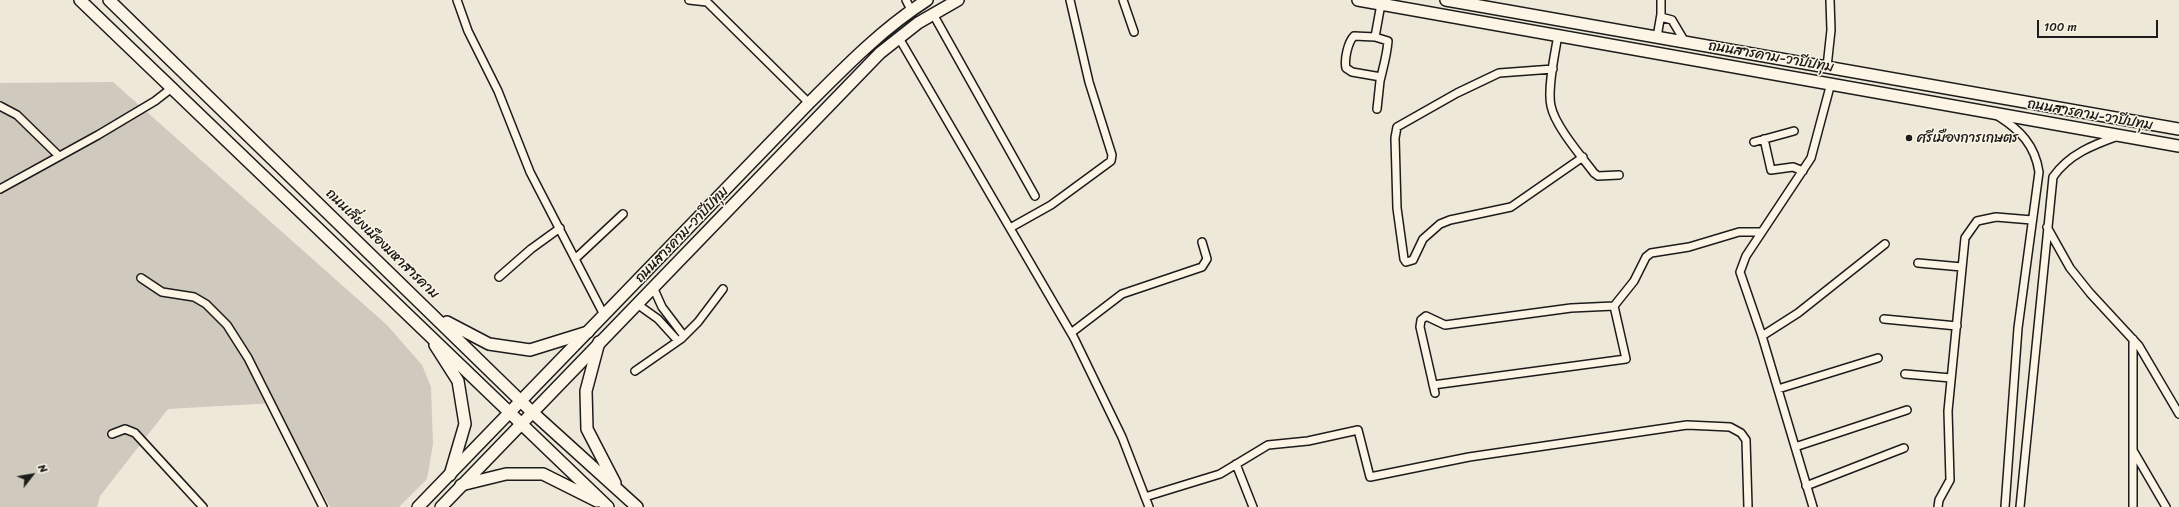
<!DOCTYPE html>
<meta charset="utf-8">
<style>
body{margin:0}
#map{position:relative;width:2179px;height:507px;overflow:hidden;background:#eee8d9;font-family:Sriracha,sans-serif}
canvas{display:block}
.north{position:absolute;left:12px;top:455px;width:40px;height:40px;-webkit-text-stroke:3px #fcf5e5;paint-order:stroke;rotate:59deg;font-size:11px;font-weight:700;line-height:16px;text-align:center;color:#1c1c1c}
.north::after{content:'';display:block;margin:auto;width:14px;height:18px;background:#1c1c1c;clip-path:polygon(50% 0,100% 100%,50% 72%,0 100%)}
.scale{position:absolute;left:2037px;top:20px;width:121px;height:18px;box-sizing:border-box;border:2px solid #1c1c1c;border-top:0;padding-left:5px;font-size:12px;line-height:14px;white-space:nowrap;color:#1c1c1c;-webkit-text-stroke:3px #fcf5e5;paint-order:stroke}
</style>
<div id="map">
<canvas width="2179" height="507"></canvas>
<div class="north">N</div>
<div class="scale">100 m</div>
</div>
<script>
const ctx = document.querySelector('canvas').getContext('2d');
ctx.lineJoin = 'round';
function paint(path, color) { ctx.fillStyle = color; ctx.fill(path, 'evenodd'); }
function stroke(path, color, width, dash) { ctx.strokeStyle = color; ctx.lineWidth = width; ctx.lineCap = dash ? 'butt' : 'round'; ctx.setLineDash(dash || []); ctx.stroke(path); }
function drawText(font, color, halo, rows, align = 'center') {
  ctx.font = font + ' Sriracha,"Playpen Sans Thai",sans-serif'; ctx.lineWidth = 3; ctx.setLineDash([]); ctx.textBaseline = 'middle'; ctx.strokeStyle = halo; ctx.fillStyle = color; for (const [text, x, y, turn = 0] of rows) {
    ctx.save(); ctx.translate(x, y); ctx.rotate((+turn || 0) * Math.PI / 180); ctx.textAlign = isNaN(turn) ? turn : align; if (halo) ctx.strokeText(text, 0, 0); ctx.fillText(text, 0, 0); ctx.restore();
  }
}
paint(new Path2D(`
 M113 82 387 325 422 365 431 387 433 444 427 479 399 507H330L274 403 168 409 100 496 97 507H0V83Z`), '#cfcabd');
const minor = new Path2D(`
 M457 0 468 31 498 91 530 172 604 315
 M689 0 707 2
 M705 0 809 103
 M906 0 911 10
 M1123 0 1134 32
 M933 14 1035 196
 M1661 17 1672 20 1685 42
 M1558 35C1555 53 1547 89 1551 106 1555 126 1582 157 1594 173L1598 176 1619 175
 M1375 37 1381 4
 M1657 37 1661 14V0
 M899 38 1074 338 1122 437 1149 507
 M1827 67 1831 30 1830 0
 M1553 69 1499 73 1457 93 1397 127 1395 138 1397 208 1404 259 1406 262 1413 260 1423 239 1440 224 1450 220 1511 207 1583 157
 M0 106 17 115 59 156
 M1377 109 1380 81C1383 68 1387 55 1388 41L1375 37 1354 36C1348 42 1344 59 1346 68L1352 72 1381 77
 M1998 116C2020 130 2035 145 2039 172L2018 328 2005 507
 M1764 139 1771 170 1793 167 1803 171
 M1754 142 1794 131
 M0 189 98 135 155 101 173 87
 M2047 227 2070 268 2090 293 2139 346 2179 414
 M1010 228 1051 205 1111 161 1112 155 1089 82 1070 0
 M575 259 623 214
 M1918 263 1962 267
 M499 277 531 249 560 228
 M141 278 162 292 194 297 206 304 227 325 248 358 323 507
 M653 287 662 307 684 336
 M637 304 658 319 678 341
 M1884 319 1957 326
 M1071 333 1122 294 1202 267 1207 259 1202 242
 M1762 336 1798 313 1885 244
 M2133 339V507
 M635 371 681 339 698 322 723 289
 M1905 374 1951 378
 M1433 385 1626 359 1614 306
 M1778 389 1878 358
 M1435 393 1420 327 1421 320 1426 316 1445 325 1571 308 1614 306 1634 281 1646 257 1651 253 1689 247 1739 232H1761
 M112 434 125 429 135 433 203 507
 M1795 447 1907 410
 M2134 452 2166 507
 M1236 464 1253 507
 M1806 486 1904 448
 M1145 497 1220 474 1268 445 1308 441 1358 430 1370 477 1469 457 1687 425 1730 427 1741 433 1746 440 1748 507
 M1813 507 1762 336 1740 272 1746 256 1811 158 1831 83
 M1938 507 1939 500 1950 480 1948 411 1965 238 1977 221 1996 217 2032 220
 M2020 507 2053 177C2069 154 2093 145 2118 136`);
const primary = new Path2D(`
 M1358 0 2179 146
 M1446 0 2179 129
 M418 507 809 103C846 66 882 29 927 0
 M441 507 880 53 918 23 958 0`);
const trunk = new Path2D(`
 M80 0 608 507
 M109 0 532 412 637 507
 M447 322 489 344 530 350 588 332
 M599 342 586 391 587 429 615 483
 M435 345 458 381 465 424 450 475
 M461 485 506 474H543L597 501`);
stroke(minor, '#1c1c1c', 10);
stroke(primary, '#1c1c1c', 14);
stroke(trunk, '#1c1c1c', 14);
stroke(minor, '#fcf5e5', 7);
stroke(primary, '#fcf5e5', 11);
stroke(trunk, '#fcf5e5', 11);
for (const [x, y, r, color] of [
 [1909,138,4,"#1c1c1c"]
]) { const dot = new Path2D(); dot.arc(x, y, r, 0, 2 * Math.PI); ctx.fillStyle = color; ctx.fill(dot); stroke(dot, '#fcf5e5', 1.5); }
drawText('14px', '#1c1c1c', '#fcf5e5', [
 ["ถนนสารคาม-วาปีปทุม",1771,57,10],
 ["ถนนสารคาม-วาปีปทุม",2090,115,10],
 ["ถนนสารคาม-วาปีปทุม",682,235,-46],
 ["ถนนเลี่ยงเมืองมหาสารคาม",382,244,44]
]);
drawText('14px', '#1c1c1c', '#fcf5e5', [
 ["ศรีเมืองการเกษตร",1917,138]
], 'left');
</script>
